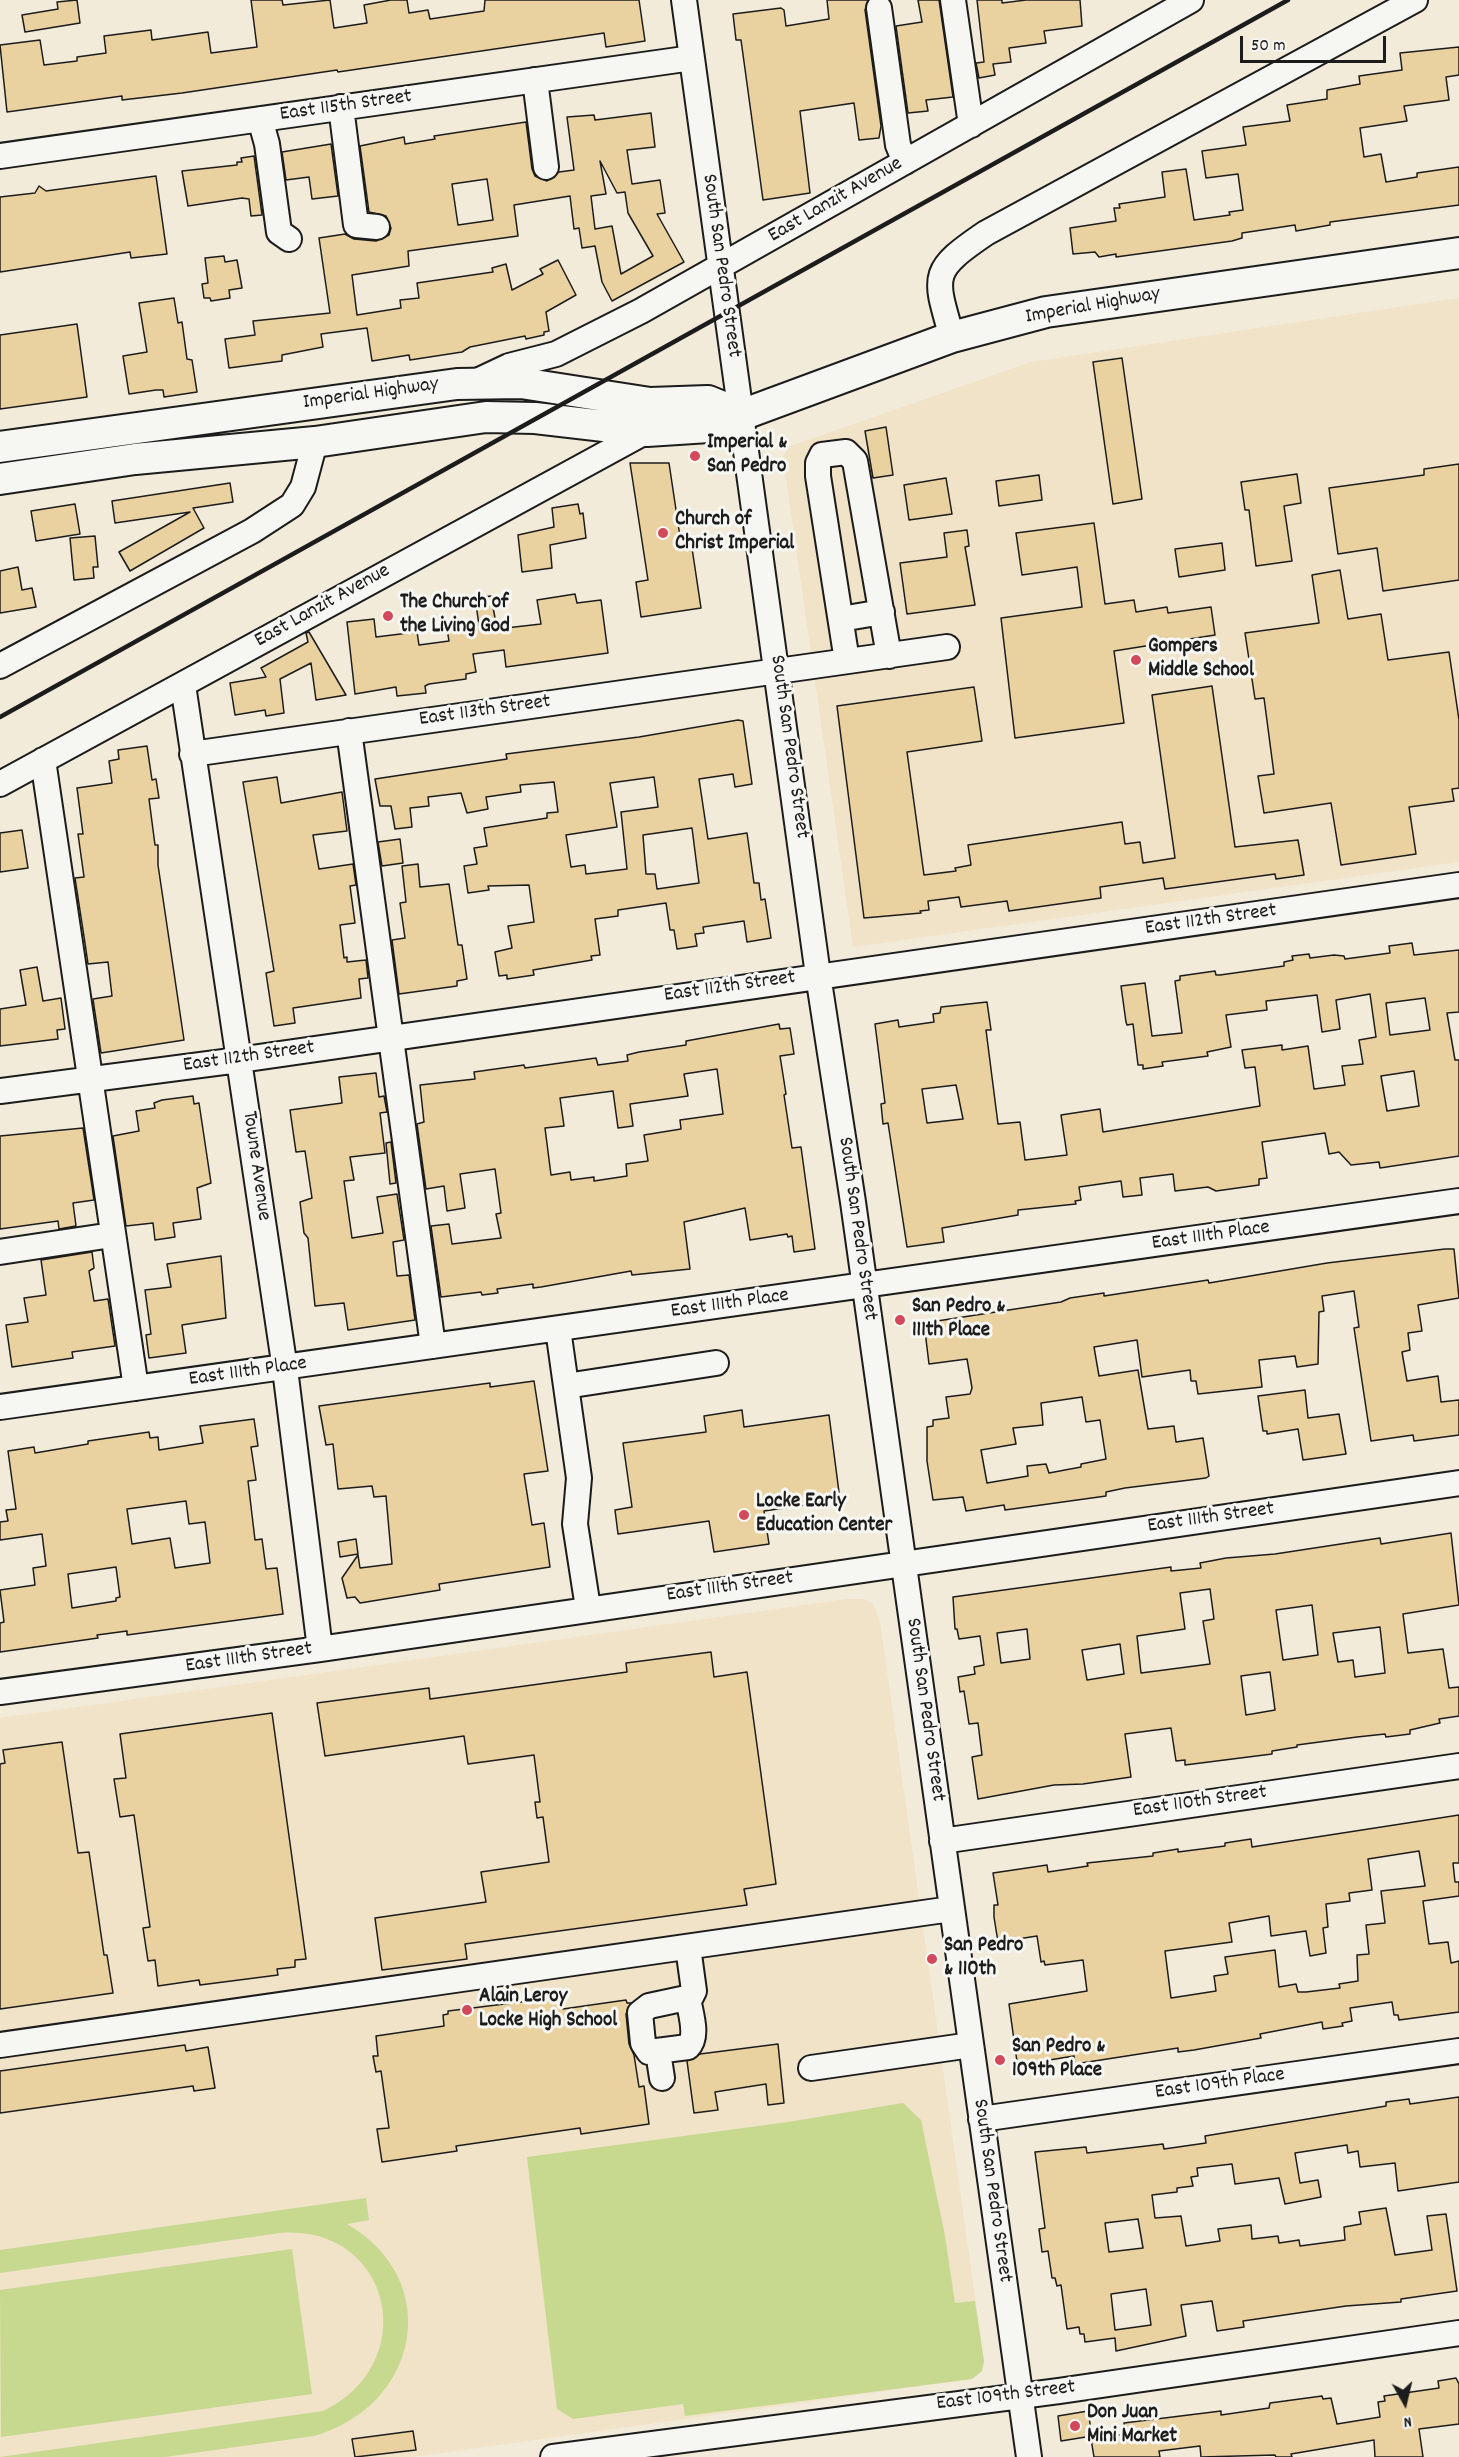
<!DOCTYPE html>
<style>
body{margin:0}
#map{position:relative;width:1459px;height:2457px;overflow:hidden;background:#f2ebd9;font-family:Dekko,sans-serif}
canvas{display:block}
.north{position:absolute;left:1375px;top:2373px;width:60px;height:60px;-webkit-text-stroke:4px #f6f6f2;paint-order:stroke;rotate:172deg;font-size:16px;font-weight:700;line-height:24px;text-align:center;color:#1c1c1c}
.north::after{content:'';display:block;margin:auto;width:21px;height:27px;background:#1c1c1c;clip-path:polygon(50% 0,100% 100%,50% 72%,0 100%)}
.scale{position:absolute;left:1240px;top:36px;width:146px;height:27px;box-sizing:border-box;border:3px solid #1c1c1c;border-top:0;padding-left:8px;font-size:18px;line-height:21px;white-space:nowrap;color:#1c1c1c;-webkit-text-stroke:4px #f6f6f2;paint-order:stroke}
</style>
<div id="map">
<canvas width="1459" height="2457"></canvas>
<div class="north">N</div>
<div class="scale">50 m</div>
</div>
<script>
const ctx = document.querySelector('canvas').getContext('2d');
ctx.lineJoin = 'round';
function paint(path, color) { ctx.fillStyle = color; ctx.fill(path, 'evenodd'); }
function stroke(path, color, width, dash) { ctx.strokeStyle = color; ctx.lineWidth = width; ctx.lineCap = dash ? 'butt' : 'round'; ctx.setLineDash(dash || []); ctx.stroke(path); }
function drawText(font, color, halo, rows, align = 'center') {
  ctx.font = font + ' Dekko,sans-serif'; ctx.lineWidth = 6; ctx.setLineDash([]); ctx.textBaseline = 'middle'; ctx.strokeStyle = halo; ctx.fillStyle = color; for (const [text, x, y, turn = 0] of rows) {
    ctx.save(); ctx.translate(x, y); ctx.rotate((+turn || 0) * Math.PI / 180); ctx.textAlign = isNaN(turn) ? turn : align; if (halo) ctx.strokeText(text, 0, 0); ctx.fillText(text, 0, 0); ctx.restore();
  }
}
paint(new Path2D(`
 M1459 298V862L853 947 783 457 788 447 1031 362Z
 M847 1599H864L873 1604 880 1621 984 2361 982 2371 972 2379 413 2457H0V1718Z`), '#f0e3c8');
paint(new Path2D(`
 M903 2103 921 2120 945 2236 955 2303 975 2301 984 2361 982 2371 972 2379 685 2416 683 2404 573 2419 557 2409 527 2157 788 2122Z
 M366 2198 369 2220 347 2224C445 2281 419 2406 314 2436L165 2457H0L323 2411C423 2364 392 2224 280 2233L0 2273V2250Z
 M292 2249 312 2394 1 2437 0 2290Z`), '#c6d98e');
const building = new Path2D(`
 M77 0 80 23 25 32 22 15 58 9 57 2Z
 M251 0H282L283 5 330 0 334 28 367 23 364 5 391 0H407L409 13 428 10 430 19 484 11 485 0H639L645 41 606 47 604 33 338 72 337 70 182 93 122 100V96L7 112 0 45 40 40 44 65 77 61V57L106 53 104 36 151 30 152 40 208 32 211 53 257 47Z
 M827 0H868L865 10 881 126 879 138 859 140 854 103 800 111 810 193 763 200 741 40H736L733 14 781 8 784 10 786 26 829 19Z
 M918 0H939L953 97 926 100 928 111 908 113 896 26 922 22Z
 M977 0H1002V3L1026 0H1080L1082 26 1044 31 1046 43 1009 48 1011 62 993 64 995 75 979 78 976 63 984 62Z
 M1459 47V75L1446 77 1449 100 1404 106 1407 121 1360 128 1364 157 1381 154 1386 182 1417 177V173L1459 167V205L1330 222V225L1296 231 1295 225 1242 233V238L1232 241 1116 257V254L1099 257 1095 252 1073 254 1070 228 1116 221 1114 208H1120L1119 204 1165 197 1162 172 1186 169 1194 220 1230 215 1229 212 1243 210 1238 174 1206 178 1202 151 1246 145 1243 127 1290 121 1287 105 1327 99V90L1360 84 1359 76 1402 70 1400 53Z
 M651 113 655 147 627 150 632 184 660 180 665 213 657 214 684 262 612 301 602 282 595 246 582 248 579 228 574 229 570 196 514 205 518 236 408 251 409 266 352 275 357 315 401 308 400 300 419 298 417 283 493 272 492 268 506 264 512 290 543 274 540 269 558 260 576 295 546 312 549 331 544 332V335L526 339 525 336 470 347 462 352 410 360 409 355 372 361 367 328 321 334 323 347 282 355V361L229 368 225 339 255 335 253 321 330 313 319 238 345 234 354 239 376 241 389 235 391 228 386 216 369 212 360 146 404 137 405 144 435 139 434 136 526 122 532 169 535 176 547 181 559 172 574 170 567 117 594 115 595 120ZM600 161 617 193 625 192 628 213 653 256 621 274 612 226 595 229 591 196 606 194ZM487 179 493 220 458 225 452 184Z
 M331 144 338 196 312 199 309 177 286 180 282 152Z
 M254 156 262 215 251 216 249 199 242 198 188 206 182 171 237 165V162H242L241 158Z
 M156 176 167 254 131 258 130 252 0 272V197L35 193 39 186 46 191Z
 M224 256 225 262 237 260 242 288 229 290 230 298 211 301 210 298H204L202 284 208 283 205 258Z
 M174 298 178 323 182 322 187 359 192 360 197 392 164 397 163 390H156L129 394 123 356 147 352 139 303Z
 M77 324 87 397 0 409V335Z
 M1122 358 1142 499 1113 504 1093 362Z
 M886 427 893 475 873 478 865 431Z
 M630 463H669L682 550 692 548 701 608 641 617 636 582 648 580Z
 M1459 464V580L1383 591 1377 548 1338 554 1329 488 1424 475V469Z
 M1297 474 1301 503 1284 506 1292 561 1256 566 1249 510H1245L1241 482Z
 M1039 475 1042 500 999 506 996 481Z
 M946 478 952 514 909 520 904 485Z
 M230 483 233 502 193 508 204 528 130 571 119 552 190 512 115 523 112 501Z
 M75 504 80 534 36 541 31 511Z
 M578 504 580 514 583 513 586 538 550 545 552 568 522 572 518 535 554 527 552 508Z
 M1094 523 1105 604 1134 600 1136 612 1167 607 1168 613 1211 607 1215 635 1114 651 1124 723 1015 738 1001 618 1082 607 1077 567 1022 575 1016 533Z
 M967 530 969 546 965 547 975 605 907 614 900 563 947 557 944 533Z
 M95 536 98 567H93L94 578 74 580 70 538Z
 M1222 543 1225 570 1179 577 1175 549Z
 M18 567 22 590 32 588 36 607 0 613V571Z
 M1340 570 1348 619 1381 614 1388 660 1449 652 1459 720V788L1452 789 1454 801 1409 807 1416 854 1341 865 1331 803 1264 813 1258 776 1274 774 1264 698 1255 699 1245 633 1319 623 1312 575Z
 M575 594 577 603 601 600 608 653 506 667 504 650 473 654 476 672 466 674V679L429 684 425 686 426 693 397 696 396 687 355 694 347 622 374 619 376 637 417 632 419 645 449 641 447 629 479 625 475 598 491 596 497 629 541 624 537 600Z
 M309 632 346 695 316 700 311 663 280 679 284 713 266 716 265 710 235 715 230 683 266 677 261 668 308 642 306 633Z
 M1212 686 1235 847 1298 840 1304 875 1276 879 1275 874 1165 889 1163 878 1100 887 1101 898 1009 911 1007 901 961 907 959 897 928 901 929 910 920 911 921 913 864 918 837 706 974 687 982 741 907 752 924 875 956 871 955 868 971 865 968 845 1122 822 1125 844 1140 842 1143 863 1175 858 1152 695Z
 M738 720 743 721 752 784 735 787 733 774 699 779 708 839 747 833 754 883H759L761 900 765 899 771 938 747 942 744 921 703 927 704 933 695 934 697 946 677 949 674 930H670L666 903 618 910V916L595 919 600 955 591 956 592 960 533 970 534 975 507 979V975L499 976 495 952 512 948 508 926 534 922 529 885 488 886 489 890 468 893 464 866 477 864 474 848 487 846 484 828 547 818V813L558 812 554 782 520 785 521 792 486 797 488 809 467 813 461 793 428 797 429 806 410 808 412 827 395 829 391 806H380L375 779 507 759 506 754 639 737ZM654 777 658 807 621 812 627 869 586 874 585 865 571 867 566 835 617 827 610 783ZM692 828 699 883 657 889 655 874H646L643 835Z
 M147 746 152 780 156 779 159 798 149 799 155 845H158V865L184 1040 101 1053 93 999 112 996 108 962 88 964 85 943 75 878 84 877 78 834H83L77 788 112 783 109 761 119 759 118 750Z
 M277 777 281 803 342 792 347 831 313 835 319 869 353 864 356 885 350 886 355 923 340 925 344 958 347 957V962L366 960 368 978 359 979 361 998 293 1008 295 1023 274 1026 266 973 274 971 243 782Z
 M22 830 28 868 0 872V833Z
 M400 839 403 863 382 866 378 842Z
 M418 864 420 887 449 884 458 945H462L467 979 457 981V986L399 994 392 940 405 938 400 903 406 902 402 866Z
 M1412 943 1414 955 1459 950V1012L1447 1013 1455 1060H1459V1156L1380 1168 1379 1162 1351 1165 1339 1152 1329 1154 1325 1133 1262 1142 1267 1178 1259 1179V1185L1216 1191 1208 1187 1175 1191 1173 1174 1140 1178 1142 1195 1123 1197 1121 1181 1079 1187 1081 1200 1075 1201 1076 1204 1018 1210V1215L942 1228 944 1242 907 1247 888 1123 883 1124 881 1104 885 1103 875 1024 898 1020 899 1027 934 1022 933 1014 940 1013 941 1007 987 1002 991 1030H986L998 1124 1020 1122 1025 1160 1067 1155 1061 1115 1100 1109 1103 1132 1260 1106 1255 1067 1245 1068 1242 1050 1282 1045V1050L1308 1046 1314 1089 1345 1085 1342 1066 1363 1064 1359 1040 1376 1037 1370 994 1336 1000 1340 1029 1322 1032 1317 995 1266 1001 1267 1010 1226 1015 1231 1047 1207 1052 1208 1056 1162 1062 1163 1066 1143 1069V1065H1138L1133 1024 1127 1025 1126 1022 1121 986 1145 983 1152 1036 1182 1033 1175 981 1180 980V976L1215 971 1216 975H1220L1284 966V962L1293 960 1292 956 1309 954 1310 958 1334 955 1344 956 1345 959 1390 953 1389 946ZM1425 998 1430 1030 1390 1035 1386 1003ZM1414 1071 1419 1106 1387 1111 1381 1076ZM956 1085 963 1119 927 1123 922 1089Z
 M37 967 43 1001 61 998 65 1029 57 1030 58 1039 0 1046V1009L26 1005 20 970Z
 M779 1024 780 1029 790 1028 794 1054 780 1056 786 1094 784 1095 792 1148 801 1147 815 1249 794 1252 792 1236 788 1237 787 1234 750 1240 745 1208 684 1222 690 1269 632 1275 631 1271 541 1287 533 1288V1284L497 1289 498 1293 482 1295 481 1292 441 1297 431 1226 449 1224 452 1244 501 1238 496 1214 501 1213 495 1169 460 1174 465 1208 447 1211 444 1186 426 1189 417 1124 424 1122 420 1085 475 1079 474 1072 524 1065 525 1068 596 1058 598 1065 628 1061 627 1055 639 1052 686 1045V1041ZM717 1069 723 1114 680 1120 681 1129 644 1135 648 1161 626 1164 627 1176 594 1181V1177L571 1180 570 1172 551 1175 545 1128 564 1126 560 1098 613 1091 618 1128 633 1126 630 1104 688 1096 684 1074Z
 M376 1073 379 1097 384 1096 387 1112 380 1113 385 1153 350 1157 354 1180 344 1181 352 1238 383 1233 377 1197 397 1194 404 1240 393 1242 397 1276 409 1275 415 1320 348 1330 344 1303 315 1306 308 1238 304 1233 300 1202 312 1198 305 1151 296 1152 290 1110 342 1103 339 1077Z
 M193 1096 194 1104 199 1103 211 1183 197 1188 201 1219 173 1223 175 1237 155 1240 153 1223 126 1226 113 1136 139 1131 136 1111 155 1108 154 1103 162 1100Z
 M83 1128 94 1200 73 1203 76 1226 59 1229 58 1221 0 1229V1136Z
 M391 1142 396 1183 390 1184 386 1143Z
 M1445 1249H1454L1459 1298 1418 1305 1422 1331 1408 1333 1410 1350 1402 1352 1407 1381 1438 1376 1441 1402 1459 1400V1435L1414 1441 1413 1435 1371 1441 1354 1328 1359 1327 1354 1291 1322 1296 1324 1311 1319 1312 1318 1364 1297 1367 1295 1356 1259 1360 1262 1387 1198 1394 1196 1381H1191L1190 1370 1142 1377 1137 1340 1094 1347 1099 1376 1138 1370 1148 1429 1174 1426 1176 1442 1203 1438 1209 1476 1206 1478 1125 1488 1106 1492V1496L1005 1510 1004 1505 966 1511 963 1497 933 1500 927 1461V1427L933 1426V1420L949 1418 946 1397 970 1394 972 1388 967 1359 929 1364 924 1323 1061 1302 1070 1298 1104 1293V1296L1208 1280 1209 1283 1327 1263ZM1082 1397 1086 1422 1100 1420 1106 1459 1081 1464V1467L1049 1473 1046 1464 1027 1466 1028 1476 987 1483 981 1450 1016 1444 1013 1428 1043 1425 1041 1403Z
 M92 1252 94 1268 89 1271 94 1301 108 1299 115 1346 72 1352 73 1358 12 1367 6 1325 28 1322 24 1298 46 1295 41 1260Z
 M221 1256 226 1318 182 1325 186 1353 149 1358 146 1335 151 1334 145 1290 171 1287 167 1264Z
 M534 1381 548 1471 524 1474 532 1525 544 1523 550 1567 439 1584 440 1590 360 1603 355 1597 347 1598 342 1578 358 1555 360 1568 392 1564 386 1496 374 1497 372 1486 338 1489 333 1444 326 1445 319 1406 490 1383V1387Z
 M1305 1390 1308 1418 1339 1414 1346 1454 1303 1460 1298 1429 1267 1434V1431H1263L1258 1396Z
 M742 1410 744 1427 829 1415 840 1500 764 1511 769 1544 714 1552 709 1521 618 1534 615 1510 632 1507 623 1443 706 1432 704 1416Z
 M254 1419 258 1446 251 1447 256 1480 248 1481 255 1540 262 1539 266 1569 277 1568 283 1614 127 1635V1631L97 1635 98 1638 0 1652V1623L4 1622 0 1590 35 1585 33 1568 46 1566 42 1534 0 1540V1522L8 1521 6 1510 16 1509 8 1451 34 1447 35 1453 88 1444V1441L149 1432 150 1438 158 1437 159 1450 203 1443 200 1426ZM186 1501 189 1524 205 1522 210 1563 175 1568 170 1538 132 1544 127 1509ZM116 1567 120 1597 116 1598V1601L72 1608 68 1574Z
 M1451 1533 1459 1605 1403 1614 1408 1653 1443 1649 1449 1688 1459 1687V1716L1439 1719 1440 1723 1410 1730V1734L1386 1737 1385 1734 1357 1737 1297 1745V1747L1272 1751V1754L1185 1765V1760L1176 1761 1171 1728 1125 1734 1131 1777 1083 1784 1054 1785 978 1799 972 1757 982 1755 978 1723 969 1724 964 1691 960 1692 958 1677 975 1674 974 1667 984 1665 980 1636 959 1639 957 1629H955L953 1597 1171 1567V1571L1201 1568 1200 1563 1226 1558 1275 1554 1380 1538 1381 1544ZM1210 1589 1214 1619 1203 1621 1210 1664 1141 1673 1137 1636 1185 1629 1180 1593ZM1312 1605 1318 1655 1283 1660 1276 1610ZM1380 1627 1385 1673 1355 1677 1353 1660 1338 1662 1333 1633ZM1027 1629 1030 1659 1001 1663 997 1633ZM1120 1644 1124 1674 1087 1680 1082 1650ZM1270 1672 1275 1710 1246 1715 1241 1676Z
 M356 1539 358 1554 340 1557 338 1542Z
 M711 1652 714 1677 747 1672 776 1884 744 1889 747 1905 465 1944 467 1959 382 1970 375 1918 486 1902 481 1872 549 1862 543 1817 537 1818 535 1802H540L534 1755 468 1764 464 1736 325 1756 317 1703 429 1688 430 1699 627 1672 626 1663Z
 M272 1713 306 1959 295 1960V1967L277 1969 278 1975 200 1985 199 1980 158 1986 155 1960 148 1961 143 1928 150 1927 134 1815 120 1817 114 1779 126 1778 120 1734Z
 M62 1742 78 1853 89 1852 104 1955H107L113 1993 0 2009V1764L5 1763 3 1750Z
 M1459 1815V1863H1453L1455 1882H1459V1896L1423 1901 1429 1944 1448 1942 1451 1963 1459 1961V2012L1399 2020 1398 2015H1394L1392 2002 1350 2008 1352 2021 1342 2023 1343 2026 1323 2029 1322 2022 1260 2034 1261 2038 1194 2050 1178 2052V2048L1075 2064 1074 2056 1037 2062 1038 2066 1018 2069 1009 2004 1087 1991 1083 1960 1045 1965 1044 1961 1041 1962 1037 1936 998 1942 994 1917V1905H998L993 1873 1047 1865 1048 1872 1088 1866 1087 1863 1153 1856V1853L1178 1849V1852L1225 1846V1843L1251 1839 1252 1847ZM1419 1851 1425 1886 1381 1891 1385 1923 1366 1925 1369 1954 1357 1955 1358 1981 1339 1984 1340 1988 1306 1992H1298L1296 1984 1279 1987 1275 1950 1225 1957 1228 1974 1214 1976 1216 1991 1171 1998 1165 1951 1232 1942 1229 1923 1269 1916 1271 1936 1306 1931 1310 1956 1326 1953 1323 1928 1328 1927 1326 1904 1350 1901 1349 1893 1372 1890 1368 1859Z
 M561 1997 563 2009 626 2000 627 2003H631L626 2014 629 2044 634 2055 639 2087 644 2086 649 2124 581 2134 580 2128 456 2146 457 2151 382 2162 377 2129 389 2128 381 2071 376 2072 373 2056H378L376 2036 444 2026 443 2015 448 2014V2011Z
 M778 2044 784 2103 768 2105 766 2084 715 2092 718 2110 694 2113 687 2061 700 2054Z
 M185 2045 186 2051 208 2047 215 2088 194 2091 193 2086 0 2113V2071Z
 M1459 2097V2182L1398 2191 1395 2163 1360 2167 1358 2151 1348 2153 1347 2145 1295 2153 1300 2183 1318 2180 1321 2197 1285 2204 1279 2178 1235 2184 1232 2164 1197 2168 1198 2176 1191 2177 1193 2186 1177 2188V2192L1152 2195 1155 2218 1181 2216 1186 2246 1220 2241 1218 2229 1251 2225 1252 2239 1278 2236 1279 2243 1299 2240 1300 2246 1345 2240 1344 2227 1361 2224 1359 2212 1386 2208 1395 2255 1432 2250 1427 2216 1446 2214 1457 2291 1401 2299V2302L1346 2306 1243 2321 1244 2327 1217 2331 1212 2301 1181 2305 1186 2336 1116 2351 1115 2338 1085 2342 1084 2334H1080L1079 2327 1067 2329 1061 2285 1057 2286 1055 2278H1052L1048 2251 1042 2252 1039 2229 1045 2228 1035 2152 1086 2147 1087 2153 1163 2144 1164 2149 1206 2143 1205 2136 1386 2106V2102L1409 2099 1410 2104ZM1138 2219 1143 2248 1109 2252 1105 2223ZM1146 2289 1151 2325 1115 2330 1111 2294Z
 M1456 2378 1459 2384V2424L1419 2429 1423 2457H1375L1374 2440 1291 2454 1292 2457H1276L1275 2455 1201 2457 1200 2446 1159 2451 1160 2457H1094L1091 2439 1126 2434 1124 2423 1221 2411V2415L1269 2408 1270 2403 1322 2396 1323 2399 1331 2398 1337 2424 1380 2417 1378 2402 1385 2401 1384 2396 1439 2388 1438 2381Z
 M1088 2411 1092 2436 1061 2441 1058 2416Z
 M413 2431 416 2450 355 2457 352 2439Z`);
paint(building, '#ead1a0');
stroke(building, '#1c1c1c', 1.5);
const minor = new Path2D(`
 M684 0 818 975 853 1202 1029 2457
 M953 0 971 125
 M879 8 898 145 905 162
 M535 80 546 167
 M341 107 356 225 377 227
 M260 119 267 144 279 232 289 239
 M0 156 692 58
 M952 337C934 275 930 271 986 233L1415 0
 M475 382 509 366 556 354 641 311 1191 0
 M841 619 882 612
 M847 661 818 476V463L822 455 846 452 855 461 889 656
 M0 666 252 531 292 505 303 487 315 442
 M183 685 285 1369 320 1649
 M349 731 433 1346
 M192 754 947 647
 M43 760 136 1388
 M0 784 647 431
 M0 1091 239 1060 1459 885
 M0 1252 112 1235
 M558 1329 566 1386
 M0 1407 1459 1201
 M588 1608 575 1524 579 1478 566 1386 716 1363
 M0 1692 320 1649 1459 1483
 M942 1841 1459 1766
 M688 1998C690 2012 699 2036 688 2047L649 2052 643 2043 640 2013 649 2006 691 1997 694 1991 688 1947
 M0 2045 951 1909
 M658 2052 662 2078
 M811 2068 971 2045
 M981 2119 1459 2051
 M553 2457 1059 2391 1459 2333`);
const major = new Path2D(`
 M0 447 457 384 521 383 650 403 708 401 740 414
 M0 479 135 459 315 442 486 417 535 418 647 431 709 427 952 337 1046 312 1459 253`);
stroke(minor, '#1c1c1c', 28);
stroke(major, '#1c1c1c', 34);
stroke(minor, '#f6f6f2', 24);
stroke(major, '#f6f6f2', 30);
stroke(new Path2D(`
 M0 717 1288 0`), '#1c1c1c', 4.5);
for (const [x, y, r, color] of [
 [695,456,6,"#d1495b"],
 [663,533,6,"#d1495b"],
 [388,616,6,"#d1495b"],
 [1136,660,6,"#d1495b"],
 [900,1320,6,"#d1495b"],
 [744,1515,6,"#d1495b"],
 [932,1959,6,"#d1495b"],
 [467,2010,6,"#d1495b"],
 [1000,2060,6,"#d1495b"],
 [1075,2426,6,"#d1495b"]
]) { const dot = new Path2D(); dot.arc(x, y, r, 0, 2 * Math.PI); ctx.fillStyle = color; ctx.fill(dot); stroke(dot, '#f6f6f2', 2); }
drawText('21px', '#1c1c1c', '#f6f6f2', [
 ["East 115th Street",346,107,-8],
 ["East Lanzit Avenue",836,201,-30],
 ["South San Pedro Street",720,266,82],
 ["Imperial Highway",1093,307,-10],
 ["Imperial Highway",371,395,-8],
 ["East Lanzit Avenue",323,607,-29],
 ["East 113th Street",485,712,-8],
 ["South San Pedro Street",788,747,82],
 ["East 112th Street",1211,921,-8],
 ["East 112th Street",730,988,-8],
 ["East 112th Street",249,1058,-8],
 ["Towne Avenue",255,1166,82],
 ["South San Pedro Street",856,1229,82],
 ["East 111th Place",1211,1237,-8],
 ["East 111th Place",730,1305,-8],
 ["East 111th Place",248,1373,-8],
 ["East 111th Street",1211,1519,-8],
 ["East 111th Street",730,1588,-8],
 ["East 111th Street",249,1659,-8],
 ["South San Pedro Street",924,1710,82],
 ["East 110th Street",1200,1803,-8],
 ["East 109th Place",1220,2085,-8],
 ["South San Pedro Street",991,2191,82],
 ["East 109th Street",1006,2397,-7]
]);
drawText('bold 21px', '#1c1c1c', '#f6f6f2', [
 ["Imperial &",707,444],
 ["San Pedro",707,468],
 ["Church of",675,521],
 ["Christ Imperial",675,545],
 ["The Church of",400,604],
 ["the Living God",400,628],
 ["Gompers",1148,648],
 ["Middle School",1148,672],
 ["San Pedro &",912,1308],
 ["111th Place",912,1332],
 ["Locke Early",756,1503],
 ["Education Center",756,1527],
 ["San Pedro",944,1947],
 ["& 110th",944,1971],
 ["Alain Leroy",479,1998],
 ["Locke High School",479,2022],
 ["San Pedro &",1012,2048],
 ["109th Place",1012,2072],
 ["Don Juan",1087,2414],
 ["Mini Market",1087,2438]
], 'left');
</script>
